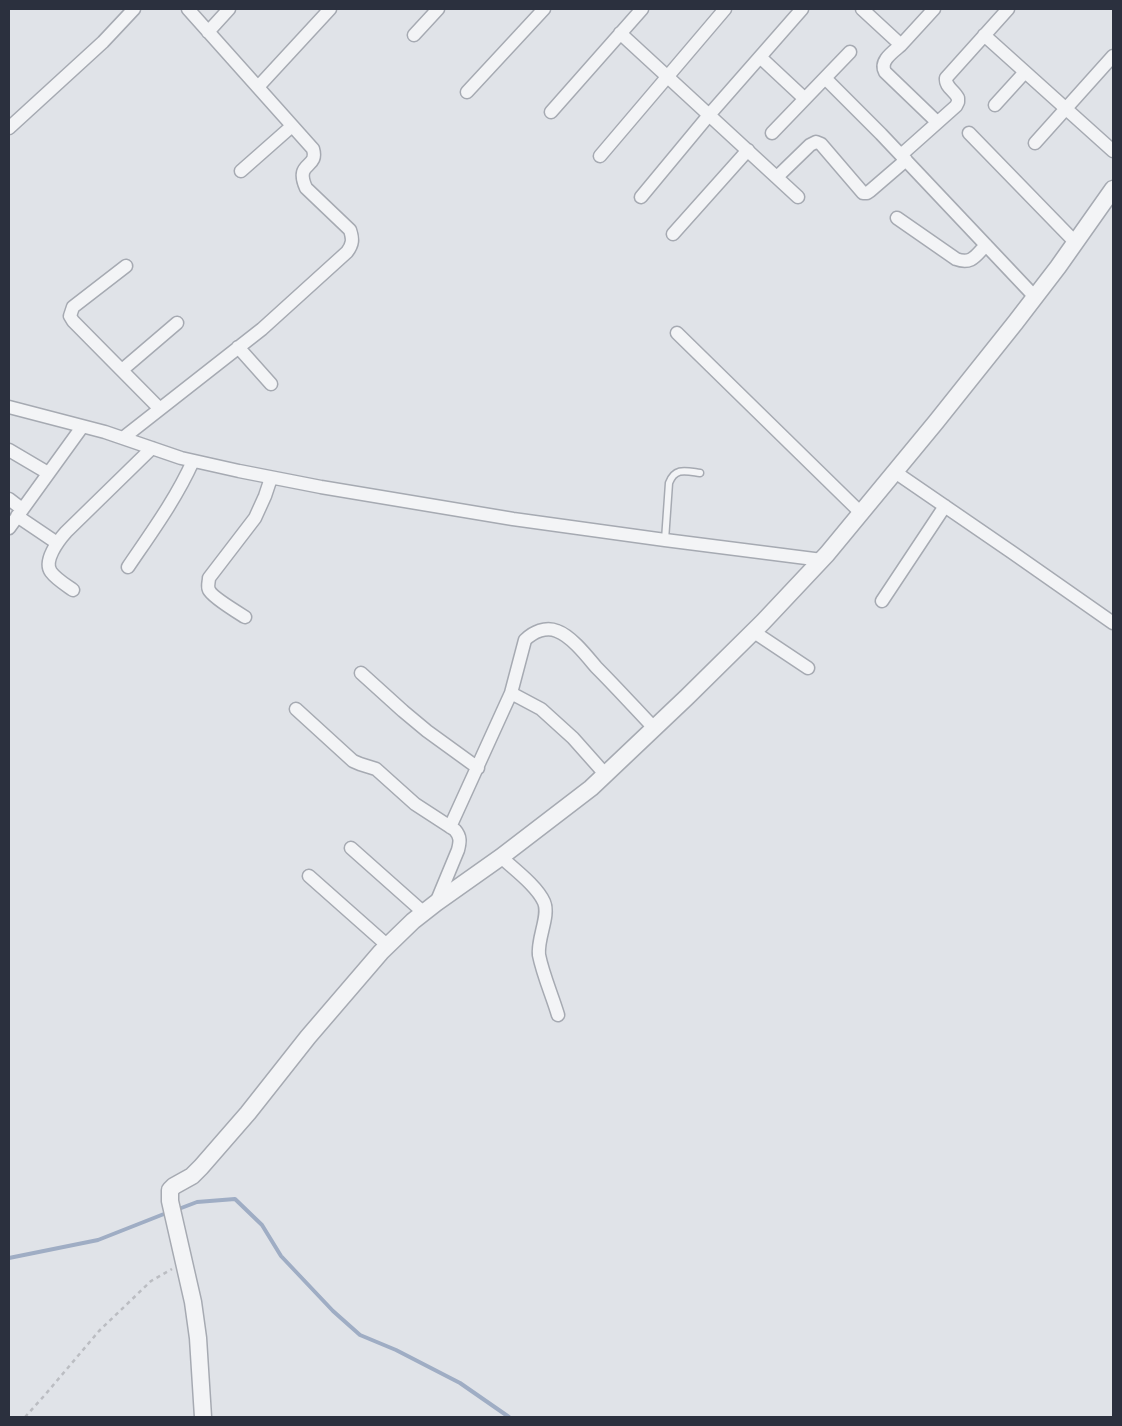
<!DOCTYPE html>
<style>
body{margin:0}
#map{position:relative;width:1122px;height:1426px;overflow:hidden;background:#e0e3e8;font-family:"Open Sans",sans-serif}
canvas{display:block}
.frame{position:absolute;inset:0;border:10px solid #2b303e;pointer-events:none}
</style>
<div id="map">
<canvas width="1122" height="1426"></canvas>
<div class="frame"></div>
</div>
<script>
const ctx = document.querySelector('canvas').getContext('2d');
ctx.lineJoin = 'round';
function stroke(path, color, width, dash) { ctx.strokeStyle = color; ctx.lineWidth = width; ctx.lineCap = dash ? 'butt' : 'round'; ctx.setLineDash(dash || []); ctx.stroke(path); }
stroke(new Path2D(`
 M176 1210 197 1202 235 1199 262 1225 281 1256 333 1311 360 1335 396 1350 460 1383 509 1417
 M9 1258 98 1240 169 1212`), '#9fadc4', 4);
const service = new Path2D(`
 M665 540 669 483C675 467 686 471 700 473`);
const minor = new Path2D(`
 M862 9 901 45 934 9
 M208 32 229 9
 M620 33 798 197
 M414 35 438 9
 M984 35 1113 151
 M901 45C893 52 879 61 885 72L937 122
 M760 57 805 99
 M825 78 881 134 1035 297
 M258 87 330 9
 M467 92 544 9
 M995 105 1025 72
 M551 112 642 9
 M9 128 103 42 134 9
 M772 133 850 52
 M969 133 1075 242
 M1035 143 1113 56
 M901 155 956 106 958 102V98C954 90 945 87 946 78L1008 9
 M600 156 725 9
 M241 171 292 126
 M777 177 810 145 816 142 821 144 863 193H867L870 191 906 160
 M641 197 709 115 802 9
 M897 218 956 259C972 265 976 255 986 245
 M673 234 748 150
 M126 266 73 307 70 316 73 321 160 409
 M677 333 861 513
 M238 347 271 384
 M122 370 177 323
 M9 407 105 432 181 458 239 471 321 487 513 519 665 540 822 560
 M123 438 262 329 347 252C353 244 353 239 350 230L306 188C294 161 319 169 313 149L188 9
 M9 450 48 473
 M895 472 1013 553 1113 623
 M9 499 22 509
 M17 516 57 543
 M9 528 82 427
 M128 567C151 533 176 499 193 461
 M73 590C66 585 56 579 51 572 43 561 58 541 66 532L152 448
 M882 601 945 506
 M245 617C237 612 212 597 209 590 207 586 209 582 209 578L255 518 265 496 271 478
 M754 632 808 668
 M361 673 403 711 427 731 478 768
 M511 693 541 709 573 738 605 774
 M296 709 353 761 360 764 376 769 415 804 455 830C461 837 460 842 458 850L436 903
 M450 827 511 693 525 640C533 632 546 626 557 631 571 636 586 655 596 667 616 687 635 708 654 728
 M351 848 423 912
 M501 857C514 869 537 886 544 902 550 916 537 938 539 955 543 975 552 995 558 1015
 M309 876 388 946`);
const tertiary = new Path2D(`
 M203 1417 198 1338 193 1302 170 1201V1190L174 1186 192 1176 201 1167 248 1113 308 1037 381 952 413 921 436 903 501 857 591 788 687 697 763 622 827 554 936 422 1015 323 1058 267 1113 189`);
stroke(service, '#a6aab2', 9);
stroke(minor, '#a6aab2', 15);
stroke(tertiary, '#a6aab2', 19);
stroke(new Path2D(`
 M25 1417 44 1396 99 1331 151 1281 172 1269`), '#bbbdc2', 2.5, [4, 4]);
stroke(service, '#f3f4f6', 6);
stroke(minor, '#f3f4f6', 12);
stroke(tertiary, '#f3f4f6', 16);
</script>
